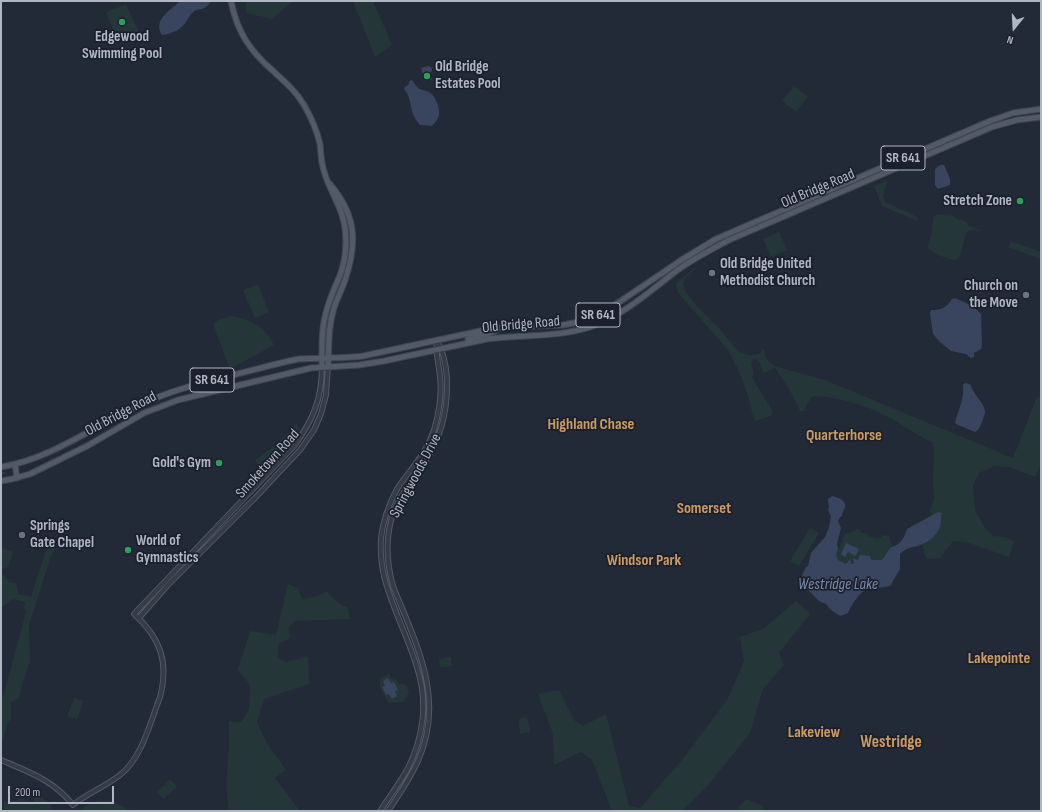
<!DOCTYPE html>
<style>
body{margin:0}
#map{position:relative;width:1042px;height:812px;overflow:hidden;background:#222937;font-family:"Sofia Sans Condensed",sans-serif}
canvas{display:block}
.frame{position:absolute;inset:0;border:2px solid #b0b6c4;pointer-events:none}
.north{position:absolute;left:994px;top:8px;width:40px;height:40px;-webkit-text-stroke:3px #1b202c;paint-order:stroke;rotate:198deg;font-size:11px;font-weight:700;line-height:16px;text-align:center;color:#b0b6c4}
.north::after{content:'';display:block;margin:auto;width:14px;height:18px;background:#b0b6c4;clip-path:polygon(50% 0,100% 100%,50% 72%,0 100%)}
.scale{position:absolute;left:8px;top:786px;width:106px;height:18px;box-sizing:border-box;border:2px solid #b0b6c4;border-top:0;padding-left:5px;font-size:12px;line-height:14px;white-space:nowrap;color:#b0b6c4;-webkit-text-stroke:3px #1b202c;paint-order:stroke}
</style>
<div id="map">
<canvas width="1042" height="812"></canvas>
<div class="frame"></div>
<div class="north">N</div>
<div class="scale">200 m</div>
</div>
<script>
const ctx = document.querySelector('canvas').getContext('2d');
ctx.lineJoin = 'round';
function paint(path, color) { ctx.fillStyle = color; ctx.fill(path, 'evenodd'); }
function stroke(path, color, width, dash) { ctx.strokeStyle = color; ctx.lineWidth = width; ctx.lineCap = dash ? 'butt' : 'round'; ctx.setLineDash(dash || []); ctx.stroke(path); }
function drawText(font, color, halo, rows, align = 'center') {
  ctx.font = font + ' "Sofia Sans Condensed",sans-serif'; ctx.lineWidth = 3.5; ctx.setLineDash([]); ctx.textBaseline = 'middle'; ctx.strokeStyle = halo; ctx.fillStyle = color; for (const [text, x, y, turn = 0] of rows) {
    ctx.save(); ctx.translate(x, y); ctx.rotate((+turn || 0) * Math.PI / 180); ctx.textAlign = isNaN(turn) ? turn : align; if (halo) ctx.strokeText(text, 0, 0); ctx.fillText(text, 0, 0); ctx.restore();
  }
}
paint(new Path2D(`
 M246 1H293L272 19 246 13Z
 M353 1H373L392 45 375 57Z
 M126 4 139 32 117 40 106 12Z
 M794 86 808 97 796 112 782 101Z
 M884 182H887L883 196 885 202 910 213 917 217V221L882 206 874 186Z
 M948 214 953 215V217L967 222 968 226 982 231C976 231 970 228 966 234L960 256 957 260C949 260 933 254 928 248L932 231 933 218 936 215Z
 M779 232 787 250 771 257 763 239Z
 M1011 241 1041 252V259L1008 247Z
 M696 267V268L685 279 683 283 685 291 697 306 718 327 739 352 746 354 749 355H755L760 353 764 349 766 358 774 366 825 380 1013 458 1036 399 1041 395V464L1035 477 1010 467 995 466 979 473 973 485 975 510 985 528 993 536 1004 537 1014 541 1009 557 966 542 953 541 940 558 926 559 922 545 929 541 942 513 932 515 929 510 934 500 933 482 934 448 932 442C919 437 909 429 897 422 872 407 842 397 813 396L806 406 804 411H800L788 387 775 368 764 373C759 368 763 363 755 359L753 360 751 362 754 374 752 377 772 410V415L771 416 755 421C752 415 751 407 749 400 744 382 737 366 728 350L690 307 677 291 676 284 678 281Z
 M258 284 269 312 255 318 243 290Z
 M231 316C250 319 266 327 274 345L230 369 213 324 221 319Z
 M294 424 297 425 299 429C291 438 271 467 260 468L255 460 272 448 278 445V443L290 431Z
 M810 528 819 533 799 566 790 561Z
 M856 529H859L862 533 869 534 868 536 878 539 879 538H881L882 535 889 536C894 548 889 551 882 561L858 560 854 558V563L851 564 849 559 846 564 838 560 836 554 843 540 842 537H844L843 535 854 531Z
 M49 541 58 543 50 559 29 625 30 661 22 684 19 699 11 702V719L8 723 1 745V697L4 694 26 612 24 607 25 602 13 599 1 608V575L5 576 9 582 16 583 18 594 31 597Z
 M1 548 13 552 8 567 1 570Z
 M288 584 298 588 302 599 315 597 327 591 337 602 348 608 350 619 295 621 289 627 290 638 278 644V658L286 662 308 656 309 684 264 699 257 722 267 743 286 770 275 778 300 811H227L228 807 226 784 229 748V721L241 722 249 709 250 685 238 670 250 631 276 635Z
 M796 601 810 614 779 653 784 665 763 689 750 733 710 783 682 811H612L592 760 581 752 554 765 553 734 538 694 559 690 574 720 583 726 606 714 629 806 640 808 682 760 727 700 744 661 740 637 763 629Z
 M451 657 452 666 440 667 439 659Z
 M389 674 391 678 398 681V683L406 685 409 692 404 702 388 703 380 687V679Z
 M74 698 83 701 77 720 67 716Z
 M526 717 527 718 530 730 529 732 520 734 519 720 520 718Z
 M170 779 177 787 163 799 157 792Z
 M36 793 51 804 52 811H4V802L22 799 33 803Z
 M746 799 761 805 765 811H735Z
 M111 800 130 811H80L90 802Z`), '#253639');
paint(new Path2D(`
 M180 1H211C204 13 198 6 191 14 189 16 188 19 186 22 181 30 171 34 162 35 152 20 171 10 180 1Z
 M428 66 431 67 432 69V71L430 73 432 79 425 81 421 68Z
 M412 80C414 82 415 85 417 87 421 91 426 90 429 92 436 96 440 108 439 115 438 119 435 123 432 126L420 125C417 121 413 116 412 111 410 103 410 96 404 89L405 87 409 84V81Z
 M940 165H944L950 179V185L938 189 935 185V169Z
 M954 298C965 302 974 306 981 314L982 344 981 349 974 353V357L971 358 966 354 951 351 940 342 933 334 930 313 931 310C941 310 946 308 952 299Z
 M966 383 971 385C973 396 986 403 985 413 984 416 983 419 982 422 980 427 979 430 975 432L958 425 955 423C958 410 965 398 963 384Z
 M832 496C837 497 846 500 845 506 845 510 842 512 842 516L840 517 838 521 841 528 837 544 838 549 836 554 838 560 846 564 850 559 851 564 854 563 853 558 858 560 860 555 870 556 871 560H882L891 547 897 545 901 541 904 537 907 529 938 512 942 513C940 518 942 524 939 529 936 535 930 541 923 544 914 548 907 546 900 554V569L890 586C881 588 873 588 865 588V590C858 595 851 605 848 613L840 616 831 610 826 604 819 601 801 583C800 577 804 572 806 567L808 566 811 553 825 537 829 527 831 517 828 510 829 506 828 503V499Z
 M846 543 859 549 855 556 848 552 845 557 841 554Z
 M388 678 391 683 394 682 398 690 395 691 397 696 392 699 389 694 386 695 382 687 385 686 383 681Z`), '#39455f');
stroke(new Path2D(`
 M1 473H5`), '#39455f', 1);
const minor = new Path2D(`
 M139 618 167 586 255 498 300 450 314 430 321 414 326 395 328 366
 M1 760C29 772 53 780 73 805 87 793 105 787 120 775 142 758 150 723 160 697 169 663 161 638 134 614L294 446C313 420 322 399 322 366
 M380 811C389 797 400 783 408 768 423 738 428 703 418 671 413 652 405 635 398 617 387 589 379 569 381 538 383 521 389 504 397 489 410 469 426 455 434 430 439 413 442 395 440 377 439 364 435 353 437 341
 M388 811C399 795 410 779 418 761 446 698 416 644 393 586 386 561 385 536 394 511 401 492 415 479 425 462 442 437 448 408 447 378 446 364 444 352 437 341`);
const major = new Path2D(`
 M231 1C237 31 249 50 272 70 284 81 296 91 304 105 311 117 317 131 320 144 321 153 321 163 324 171 329 191 343 207 345 228 347 244 345 263 339 278 334 289 330 298 327 309 321 328 322 347 322 366
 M468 339 488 334 497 330
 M328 366C329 346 328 327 334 308 337 298 343 288 346 277 358 240 355 213 329 183
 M15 465 17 478
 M1 467C52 459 95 425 142 404 172 390 204 382 237 374 258 369 278 363 299 359 321 357 342 359 363 356L485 330 508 327 563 325 584 321 594 317 609 309 683 259 716 239 990 121 1013 113 1041 109
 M1 481 12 479 30 474 87 446 144 413 178 400 311 368 359 365 384 361 487 339C521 334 556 338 590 327 623 316 651 290 679 269 695 258 712 249 729 240L992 127 1017 120 1041 117`);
stroke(minor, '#535965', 6);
stroke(major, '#3f4451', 7);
stroke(minor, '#353b47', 4);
stroke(major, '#535a67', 5);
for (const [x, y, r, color] of [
 [122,22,4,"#2e9e5b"],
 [427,76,4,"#2e9e5b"],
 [1020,201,4,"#2e9e5b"],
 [712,273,4,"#6b7280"],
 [1026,295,4,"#6b7280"],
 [219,463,4,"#2e9e5b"],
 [22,535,4,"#6b7280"],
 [128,550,4,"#2e9e5b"]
]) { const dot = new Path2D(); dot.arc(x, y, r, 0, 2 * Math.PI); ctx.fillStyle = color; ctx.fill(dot); stroke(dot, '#1b202c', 1.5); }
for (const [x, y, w] of [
 [903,158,44],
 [598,315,44],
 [212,380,44]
]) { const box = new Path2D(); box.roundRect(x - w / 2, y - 12, w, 24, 3); ctx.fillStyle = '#1b202c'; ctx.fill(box); stroke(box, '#b0b6c4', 1); }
drawText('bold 14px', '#b0b6c4', null, [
 ["SR 641",903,158],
 ["SR 641",598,315],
 ["SR 641",212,380]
]);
drawText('bold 15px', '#b0b6c4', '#1b202c', [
 ["Edgewood",122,37,"center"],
 ["Swimming Pool",122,54,"center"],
 ["Old Bridge",435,67],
 ["Estates Pool",435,84],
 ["Stretch Zone",1012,201,"right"],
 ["Old Bridge United",720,264],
 ["Methodist Church",720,281],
 ["Church on",1018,286,"right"],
 ["the Move",1018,303,"right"],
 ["Gold's Gym",211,463,"right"],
 ["Springs",30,526],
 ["Gate Chapel",30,543],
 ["World of",136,541],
 ["Gymnastics",136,558]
], 'left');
drawText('15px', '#b0b6c4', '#1b202c', [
 ["Old Bridge Road",818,189,-23],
 ["Old Bridge Road",521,325,-5],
 ["Old Bridge Road",121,414,-28],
 ["Smoketown Road",268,464,-48],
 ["Springwoods Drive",416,476,-62]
]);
drawText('bold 16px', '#cc9b63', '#1b202c', [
 ["Highland Chase",591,425],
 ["Quarterhorse",844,436],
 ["Somerset",704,509],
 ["Windsor Park",644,561],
 ["Lakepointe",999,659],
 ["Lakeview",814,733]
]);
drawText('italic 16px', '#7a8aaa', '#1b202c', [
 ["Westridge Lake",838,585]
]);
drawText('bold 17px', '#cc9b63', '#1b202c', [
 ["Westridge",891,743]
]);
</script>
